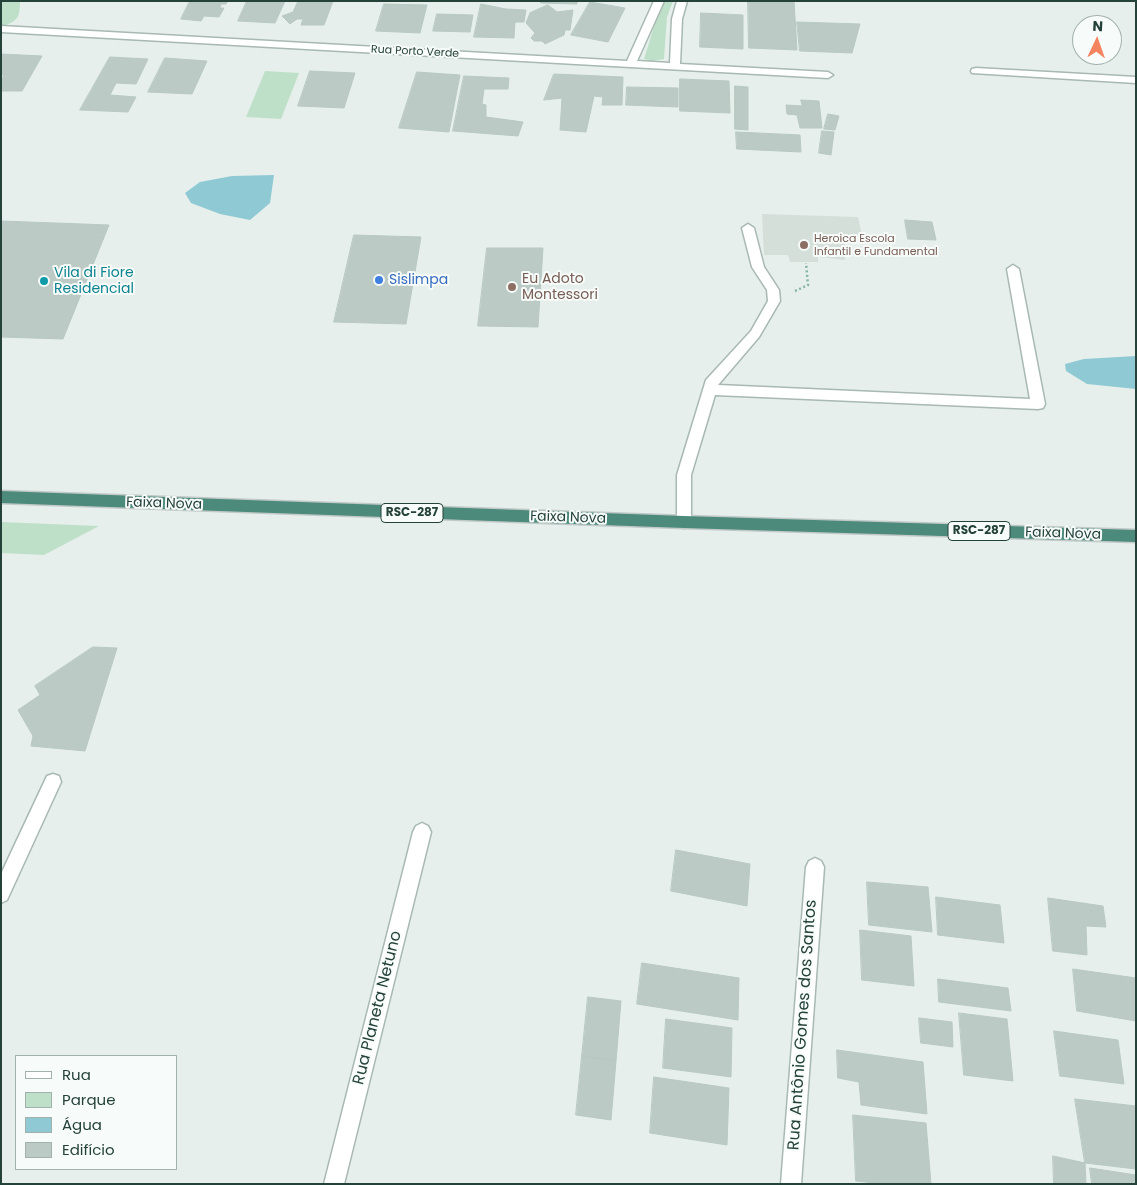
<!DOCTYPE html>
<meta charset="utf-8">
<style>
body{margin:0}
#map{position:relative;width:1137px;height:1185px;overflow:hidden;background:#e6efeb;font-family:Poppins,sans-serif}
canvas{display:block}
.frame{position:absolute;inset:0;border:2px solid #24423a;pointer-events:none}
.legend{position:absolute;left:15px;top:1055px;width:162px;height:115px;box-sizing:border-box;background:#f7fbf9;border:1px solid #a3b1ad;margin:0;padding:6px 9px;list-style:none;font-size:15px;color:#24423a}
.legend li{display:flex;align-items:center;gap:10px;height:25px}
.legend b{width:25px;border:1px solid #a3b1ad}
.north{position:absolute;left:1072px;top:15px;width:50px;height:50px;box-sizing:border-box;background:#f7fbf9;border:1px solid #a3b1ad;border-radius:50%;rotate:3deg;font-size:14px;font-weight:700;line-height:20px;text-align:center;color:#24423a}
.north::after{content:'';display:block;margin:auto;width:18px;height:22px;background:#f4845f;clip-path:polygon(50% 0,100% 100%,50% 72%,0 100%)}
</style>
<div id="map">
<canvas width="1137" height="1185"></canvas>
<div class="frame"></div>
<ul class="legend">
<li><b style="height:6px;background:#fff"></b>Rua</li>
<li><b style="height:14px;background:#bfe0c8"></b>Parque</li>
<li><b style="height:14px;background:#8ec9d4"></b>Água</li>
<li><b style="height:14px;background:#bbcac4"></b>Edifício</li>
</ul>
<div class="north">N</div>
</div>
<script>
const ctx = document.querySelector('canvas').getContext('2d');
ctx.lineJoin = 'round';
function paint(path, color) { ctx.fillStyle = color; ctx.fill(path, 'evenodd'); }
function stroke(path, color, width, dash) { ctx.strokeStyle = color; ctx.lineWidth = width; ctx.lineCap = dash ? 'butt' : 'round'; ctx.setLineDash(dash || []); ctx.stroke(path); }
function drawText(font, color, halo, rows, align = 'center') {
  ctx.font = font + ' Poppins,sans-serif'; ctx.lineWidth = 4; ctx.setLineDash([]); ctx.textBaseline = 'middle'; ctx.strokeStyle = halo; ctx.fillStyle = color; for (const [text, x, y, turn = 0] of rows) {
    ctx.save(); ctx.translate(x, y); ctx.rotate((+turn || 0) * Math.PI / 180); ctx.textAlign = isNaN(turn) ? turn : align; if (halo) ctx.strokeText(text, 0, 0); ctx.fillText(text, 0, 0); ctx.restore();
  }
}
paint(new Path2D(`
 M762 214 858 217 862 236 845 235V260L818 257V262H790L788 255H764Z`), '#d4dfda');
paint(new Path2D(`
 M1 1H20C20 17 18 21 3 26L1 24Z
 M664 1H673L667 17 664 59 652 61 644 59 656 20Z
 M265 71 299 73 281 119 246 117Z
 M1 522 99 526 44 555 1 553Z`), '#bfe0c8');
paint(new Path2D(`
 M274 175 270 203 250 220 220 214 191 203 185 193 200 182 232 176Z
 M1136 356V389L1087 384 1066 371 1065 364 1084 359Z`), '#8ec9d4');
const building = new Path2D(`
 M190 1H228L226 4H221L220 8H224L219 17 204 16 201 21 181 19Z
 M247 1H285L275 23 238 21Z
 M295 1H333L324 25H301L303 19H297L290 24 282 16 293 12 298 1Z
 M541 1H577V4L541 3Z
 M748 1H794L797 50 749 48Z
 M590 2 625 8 608 42 571 35Z
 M384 4 427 5 420 33 376 31Z
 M481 4 506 9 526 10 524 22H515L514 38 474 37Z
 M548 5 557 12 573 10 570 30H565L564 35 545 44 542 41H534L531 38 535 33 526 23 530 13Z
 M701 13 743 15V49L700 47Z
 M437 14 473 15 470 32 433 31Z
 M797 22 860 24 852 53 800 51Z
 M1 54 42 56 22 91H1V81L4 75H1Z
 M110 57 148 59 136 84 116 83 110 95 136 97 128 112 80 110Z
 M165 58 207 61 192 94 148 92Z
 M310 71 355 73 344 108 298 106Z
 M417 72 460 75 449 132 399 128Z
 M554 74 623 77 622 105H602L603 97 594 96 586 132 560 130 562 98 544 100Z
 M464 76 509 78 508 89H484L482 104 486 105V117L523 122 518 136 453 131Z
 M680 79 729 81 730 113 680 111Z
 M735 86 748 87V130L735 129Z
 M627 87 678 88V107L626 105Z
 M801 100 819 101 822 128H800L797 115 787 114 786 105 802 106Z
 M828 114 839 116 835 130 824 129Z
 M822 131 834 132 831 155 819 153Z
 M736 132 800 135 801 152 737 149Z
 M905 220 932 222 936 240 908 239Z
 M1 221 109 225 63 339 1 337Z
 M354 235 421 237 406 324 334 322Z
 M487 248H543L538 327 478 326Z
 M93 647 117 648 85 751 31 746 33 736 18 710 40 695 35 686Z
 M676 850 750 864 747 906 671 891Z
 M867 882 928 887 932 932 869 925Z
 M936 897 1000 905 1004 943 938 935Z
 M1048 898 1103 906 1106 927 1086 926 1087 955 1053 951Z
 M860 930 911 936 914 986 862 980Z
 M642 963 739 978 738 1020 637 1004Z
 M1073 969 1136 978V1021L1077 1011Z
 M938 979 1008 988 1011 1011 939 1002Z
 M588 997 621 1001 616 1061 582 1056Z
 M959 1013 1007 1019 1013 1081 964 1075Z
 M919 1018 952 1022 953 1047 921 1043Z
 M666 1019 732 1028 731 1077 663 1068Z
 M1054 1031 1118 1040 1124 1084 1060 1076Z
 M837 1050 923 1062 927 1114 861 1105 859 1082 838 1078Z
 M582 1056 616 1061 611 1120 576 1115Z
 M654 1077 729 1088 727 1145 650 1133Z
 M1075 1099 1136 1106V1169L1085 1163Z
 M853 1115 926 1123 931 1184H884L856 1181Z
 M1053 1156 1085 1163 1086 1184H1054Z
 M1090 1168 1136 1175V1184H1092Z`);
paint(building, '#bbcac4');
stroke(building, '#b8c9c2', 1);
const service = new Path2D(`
 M976 68 1136 77V83L972 73 971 71 972 69Z
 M748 224 754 228 764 267 779 290 780 301 759 337 718 385 1030 399 1007 269 1013 265 1019 269 1045 404 1043 408 1038 409 715 395 691 475V522L689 526 684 528 679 526 677 522V475L706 380 751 331 768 301 767 290 752 267 742 228Z`);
const minor = new Path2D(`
 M654 1H664L637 61 670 63 672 19 677 1H687L682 19 680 64 828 72 833 75 828 78 1 32V26L627 61Z
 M53 774 59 776 61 782 7 900 1 903V874L47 776Z
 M422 823 428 826 431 832 344 1184H324L413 832 416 826Z
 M815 858 821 861 824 867 801 1184H781L806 867 809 861Z`);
const trunk = new Path2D(`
 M1 491 684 516 1136 530V542L684 528 1 503Z`);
stroke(service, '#a8b8b2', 3);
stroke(minor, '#a8b8b2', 3);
stroke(trunk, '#c2cac8', 3);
stroke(new Path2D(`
 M795 291 808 285 806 263`), '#86b3a5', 2.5, [2, 2.5]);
paint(service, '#fff');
paint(minor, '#fff');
paint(trunk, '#4c8a7c');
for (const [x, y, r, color] of [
 [804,245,5,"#8d6e63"],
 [379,280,5,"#3f7fe0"],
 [44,281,5,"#0f9aa8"],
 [512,287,5,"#8d6e63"]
]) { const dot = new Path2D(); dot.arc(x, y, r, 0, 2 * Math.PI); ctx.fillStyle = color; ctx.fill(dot); stroke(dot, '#f7fbf9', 2); }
drawText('11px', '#24423a', '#f7fbf9', [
 ["Rua Porto Verde",415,52,3]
]);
drawText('11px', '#785e54', '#f7fbf9', [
 ["Heroica Escola",814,239],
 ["Infantil e Fundamental",814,252]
], 'left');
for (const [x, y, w] of [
 [412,513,62],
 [979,531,62]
]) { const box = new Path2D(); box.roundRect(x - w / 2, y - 9.5, w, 19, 4); ctx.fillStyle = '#f7fbf9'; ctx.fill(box); stroke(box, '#24423a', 1); }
drawText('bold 12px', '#24423a', null, [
 ["RSC-287",412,513],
 ["RSC-287",979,531]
]);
drawText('14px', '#0d838f', '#f7fbf9', [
 ["Vila di Fiore",54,273],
 ["Residencial",54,289]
], 'left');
drawText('14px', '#785e54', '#f7fbf9', [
 ["Eu Adoto",522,279],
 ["Montessori",522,295]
], 'left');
drawText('14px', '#366cbe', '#f7fbf9', [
 ["Sislimpa",389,280]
], 'left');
drawText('14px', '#24423a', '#f7fbf9', [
 ["Faixa Nova",164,504,2],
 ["Faixa Nova",568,518,2],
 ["Faixa Nova",1063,534,2]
]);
drawText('16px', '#24423a', '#f7fbf9', [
 ["Rua Planeta Netuno",378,1008,-76],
 ["Rua Antônio Gomes dos Santos",803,1025,-86]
]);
</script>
